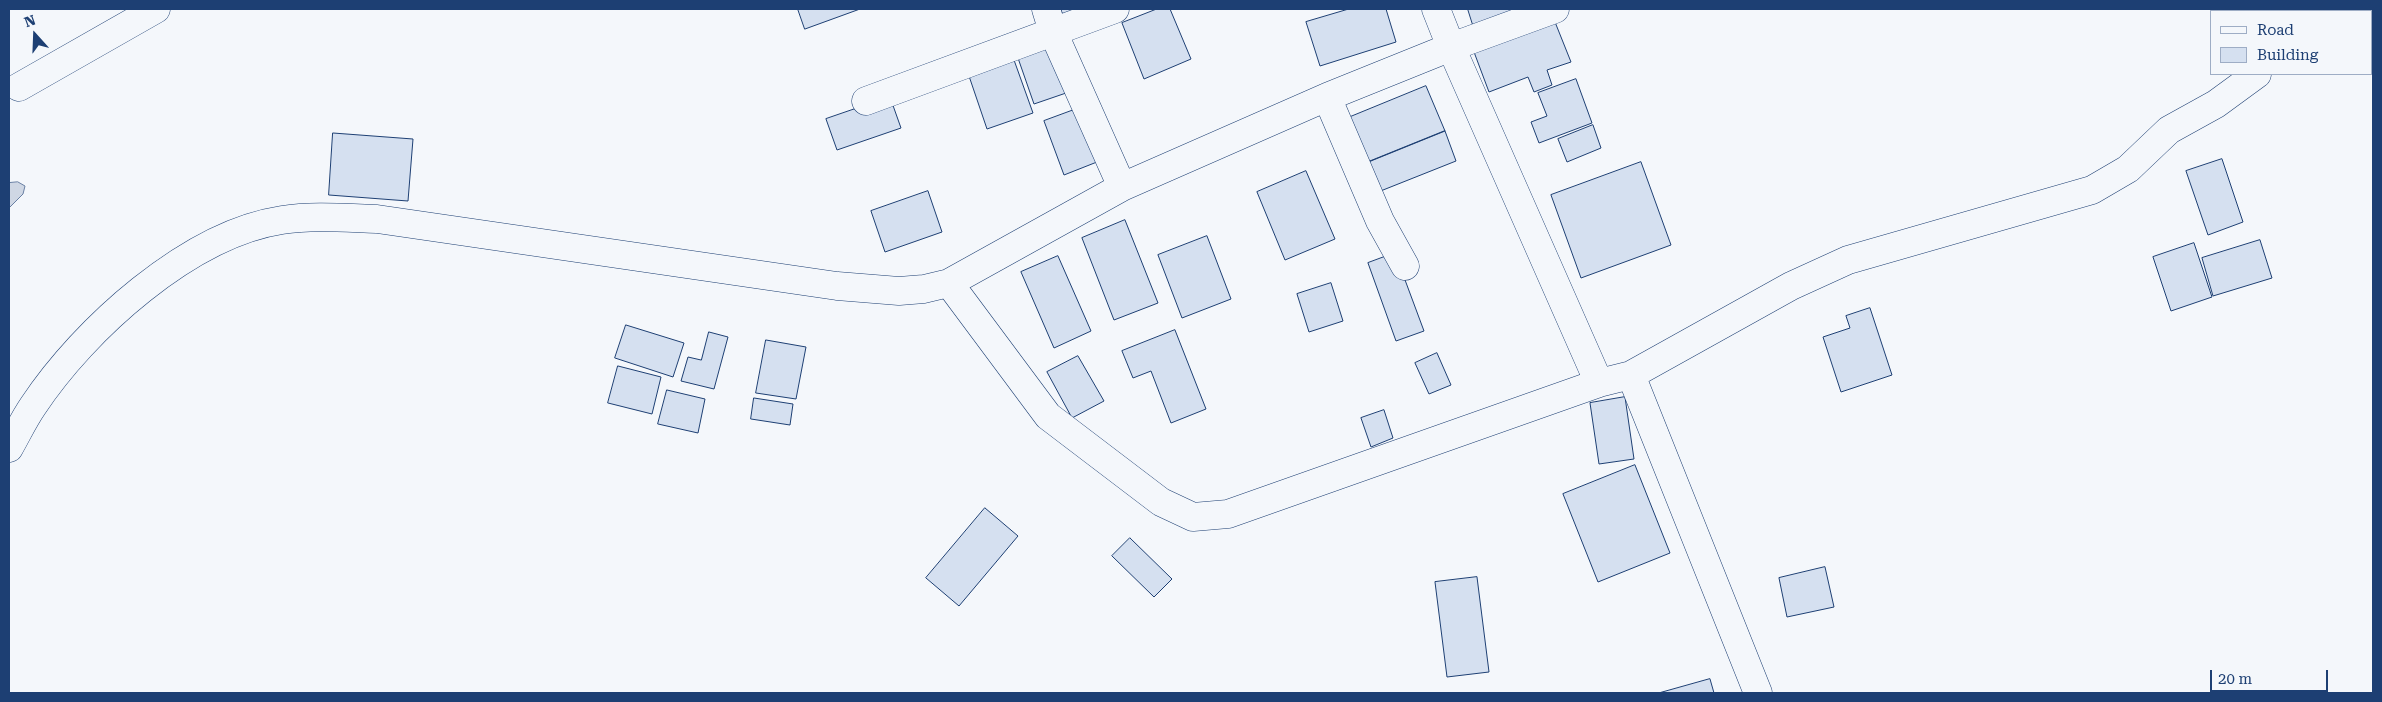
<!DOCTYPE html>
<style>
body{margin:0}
#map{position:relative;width:2382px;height:702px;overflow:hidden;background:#f4f7fb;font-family:"Roboto Serif",serif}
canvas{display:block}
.frame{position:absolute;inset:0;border:10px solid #1d3f73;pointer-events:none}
.legend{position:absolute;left:2210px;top:10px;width:162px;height:65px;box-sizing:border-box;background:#f4f7fb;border:1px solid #9eadc5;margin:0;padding:6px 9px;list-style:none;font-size:15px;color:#1d3f73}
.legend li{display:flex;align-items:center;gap:10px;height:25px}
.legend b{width:25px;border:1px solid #9eadc5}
.north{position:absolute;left:10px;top:10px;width:50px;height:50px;-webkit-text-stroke:4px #f4f7fb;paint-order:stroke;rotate:340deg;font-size:14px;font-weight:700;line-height:20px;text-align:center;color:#1d3f73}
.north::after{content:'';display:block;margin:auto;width:18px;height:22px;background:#1d3f73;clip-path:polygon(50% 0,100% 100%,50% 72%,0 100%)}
.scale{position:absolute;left:2210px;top:670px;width:118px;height:22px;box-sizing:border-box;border:2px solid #1d3f73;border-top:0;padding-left:6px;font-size:15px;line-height:18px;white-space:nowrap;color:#1d3f73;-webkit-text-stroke:4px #f4f7fb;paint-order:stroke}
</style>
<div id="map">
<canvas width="2382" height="702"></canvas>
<div class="frame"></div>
<ul class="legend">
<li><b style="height:6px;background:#f4f7fb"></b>Road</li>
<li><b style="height:14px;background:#d5e0f0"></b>Building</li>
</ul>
<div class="north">N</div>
<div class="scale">20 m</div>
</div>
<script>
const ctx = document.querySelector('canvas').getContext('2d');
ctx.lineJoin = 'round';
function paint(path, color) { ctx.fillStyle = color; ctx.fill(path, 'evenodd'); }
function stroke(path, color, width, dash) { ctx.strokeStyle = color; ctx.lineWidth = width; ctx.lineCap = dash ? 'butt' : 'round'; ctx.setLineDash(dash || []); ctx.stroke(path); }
const water = new Path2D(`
 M18 182 25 186 23 194 9 208V183Z`);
paint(water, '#cfd7e4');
stroke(water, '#687fa3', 1);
const building = new Path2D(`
 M798 9H860L805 29Z
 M1061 9H1092L1065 19Z
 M1157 9H1170L1191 59 1144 79 1122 23Z
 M1349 9H1386L1396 42 1320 66 1306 22Z
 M1468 9H1534L1474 28Z
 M1555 22 1571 62 1547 70 1552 85 1534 92 1528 77 1489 92 1474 52Z
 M1053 46 1069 92 1034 104 1018 58Z
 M1014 60 1033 113 987 129 969 76Z
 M1576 79 1592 123 1539 143 1531 122 1547 116 1538 93Z
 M1426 86 1445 131 1361 165 1343 120Z
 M890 97 901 128 837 150 826 119Z
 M1082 107 1102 160 1064 175 1044 121Z
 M1593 125 1601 148 1567 162 1558 139Z
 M1445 131 1456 161 1373 194 1361 165Z
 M333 133 413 139 408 201 329 195Z
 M2222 159 2243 222 2208 235 2186 171Z
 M1641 162 1671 245 1581 278 1551 195Z
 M1306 171 1335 239 1285 260 1257 192Z
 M928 191 942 232 885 252 871 211Z
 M1125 220 1158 303 1114 320 1082 238Z
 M1207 236 1231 299 1182 318 1158 255Z
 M2260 240 2272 278 2213 296 2202 258Z
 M2194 243 2212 297 2171 311 2153 257Z
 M1395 253 1424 331 1396 341 1368 263Z
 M1058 256 1091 331 1054 348 1021 272Z
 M1331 283 1343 321 1309 332 1297 294Z
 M1870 308 1892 375 1841 392 1823 337 1850 328 1846 316Z
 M626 325 684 343 673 377 615 358Z
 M1175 330 1206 409 1171 423 1151 371 1133 378 1122 351Z
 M709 332 728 337 714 389 681 381 688 357 701 360Z
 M766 340 806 347 796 399 756 393Z
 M1437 353 1451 385 1429 394 1415 363Z
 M1078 356 1104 401 1072 418 1047 372Z
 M618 366 661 377 652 414 608 403Z
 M667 390 705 399 698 433 658 424Z
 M1625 397 1634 459 1599 464 1590 403Z
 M754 398 793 404 790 425 751 419Z
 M1384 410 1393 438 1371 447 1361 418Z
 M1635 465 1670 553 1598 582 1563 494Z
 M985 508 1018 536 959 606 926 578Z
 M1130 538 1172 579 1154 597 1112 556Z
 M1825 567 1834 607 1787 617 1779 578Z
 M1477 577 1489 672 1447 677 1435 582Z
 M1710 679 1714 693H1659Z`);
paint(building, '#d5e0f0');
stroke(building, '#1d3f73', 1);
const minor = new Path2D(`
 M1046 9 1053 32 1122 187
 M1555 9 1451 47 1599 383
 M2281 9 2282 11
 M19 87 156 9
 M1327 97 1380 221 1405 266
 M866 101 1115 9
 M949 283 1048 416 1161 502 1193 517 1228 514 1599 383 1631 375 1791 286 1848 260 2092 190 2128 169 2169 130 2216 104 2257 74
 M1631 375 1758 693
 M9 448C17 434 24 419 33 406 84 329 189 234 282 220 313 215 346 218 377 219L837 286 899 291 924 289 949 283 1122 187 1327 97 1451 47 1436 9`);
stroke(minor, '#1d3f73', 29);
stroke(minor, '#f4f7fb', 28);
</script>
